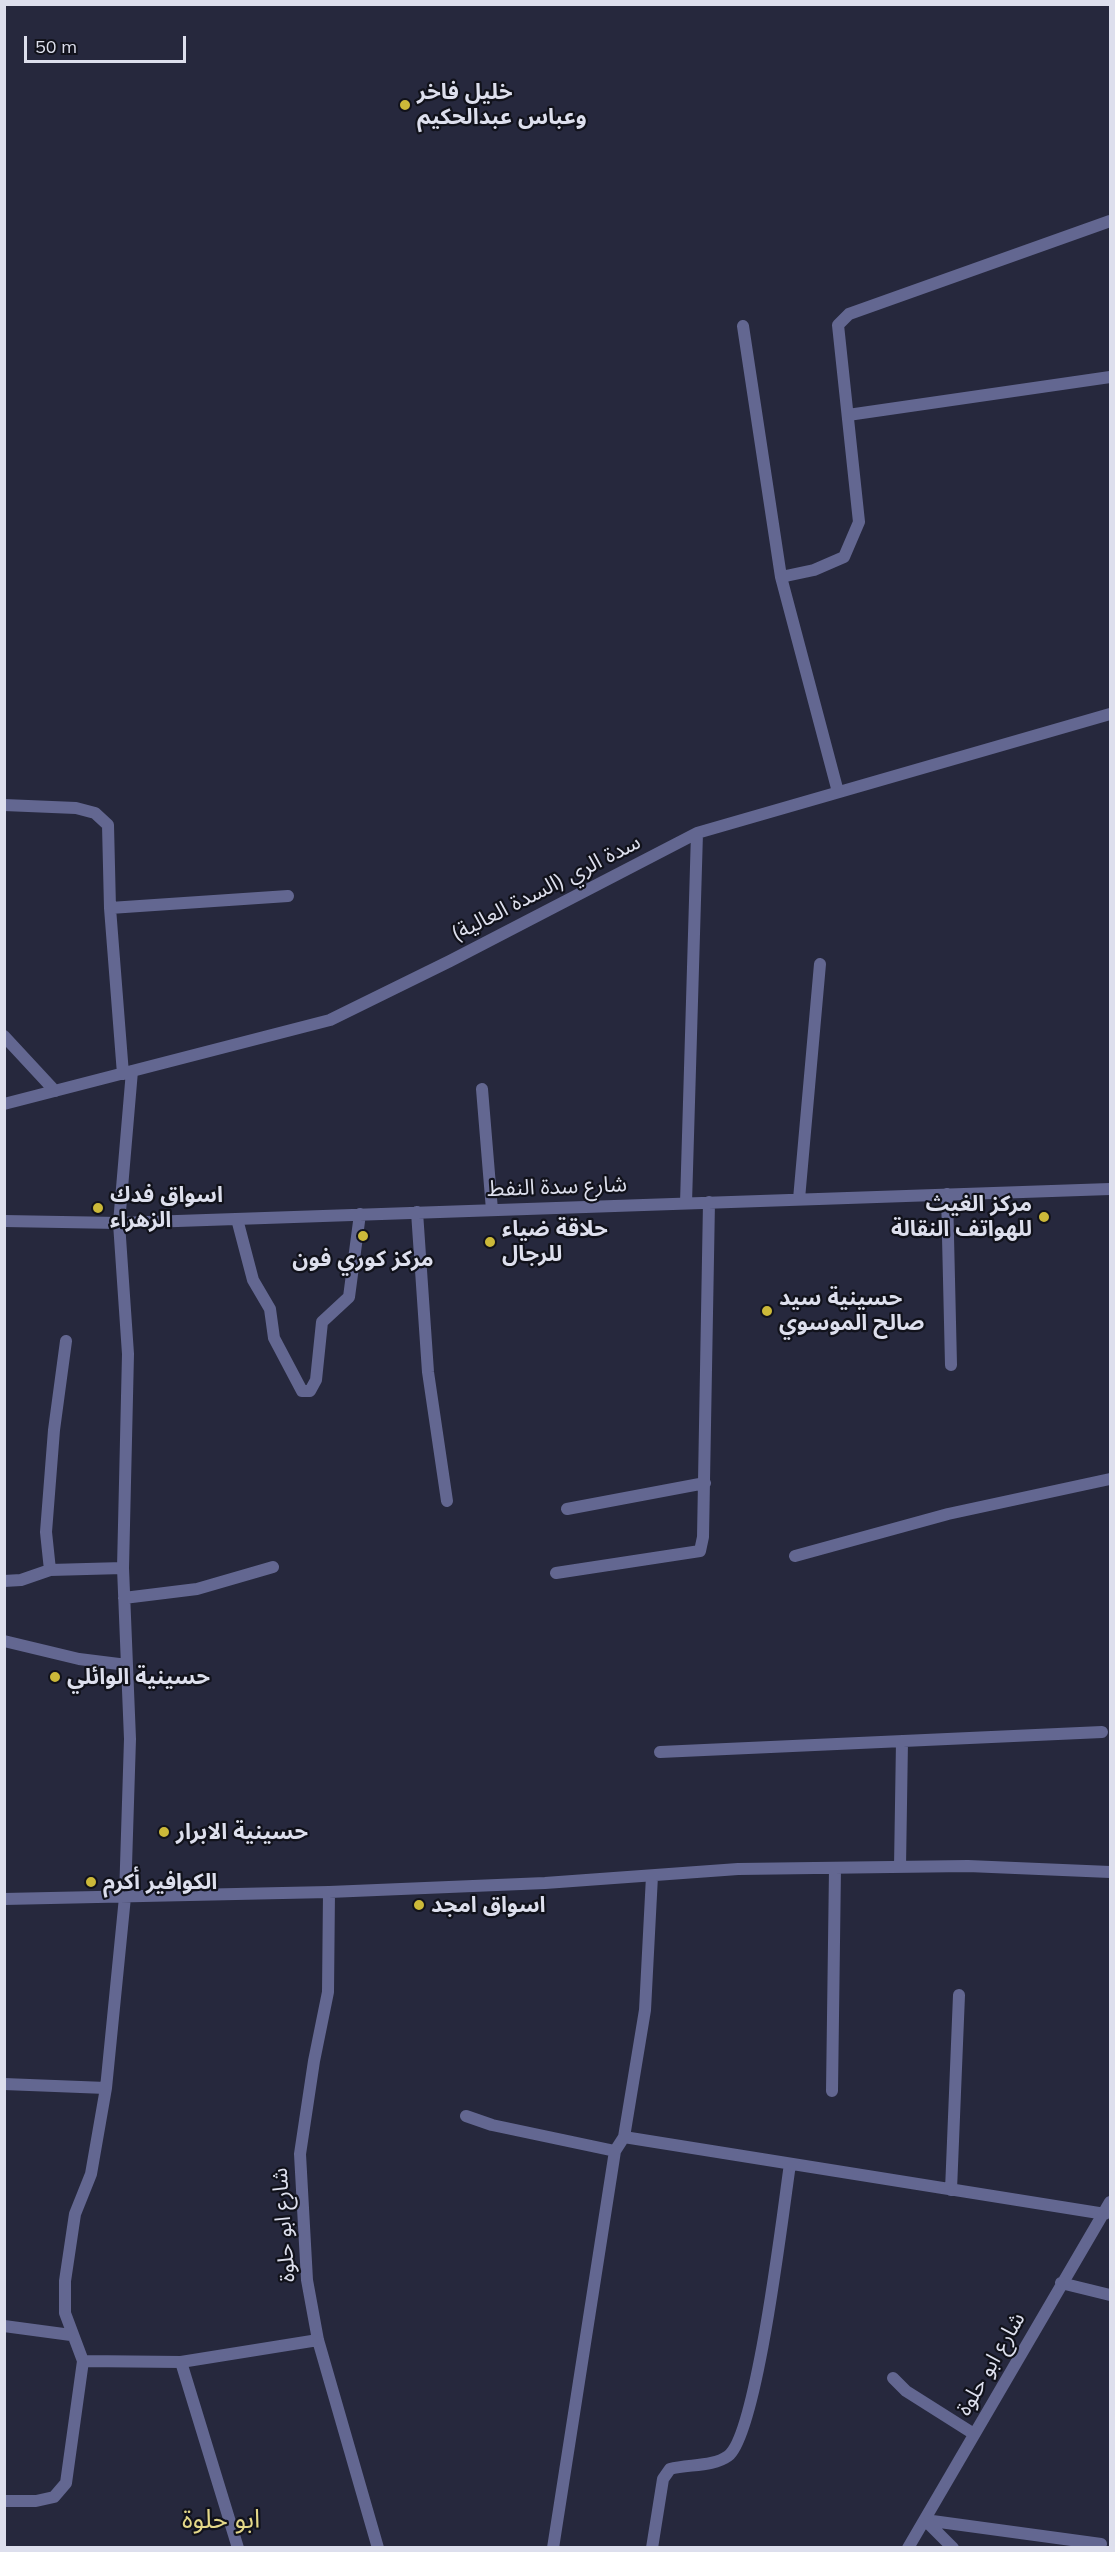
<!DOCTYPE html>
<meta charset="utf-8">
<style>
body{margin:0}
#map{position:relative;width:1115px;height:2552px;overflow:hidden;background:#26283d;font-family:Mulish,sans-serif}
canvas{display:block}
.frame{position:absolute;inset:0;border:6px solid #dddfed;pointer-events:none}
.scale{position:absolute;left:24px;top:36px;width:162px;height:27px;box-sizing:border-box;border:3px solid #dddfed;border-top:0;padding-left:8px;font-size:18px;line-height:21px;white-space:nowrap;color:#dddfed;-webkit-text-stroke:4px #11121b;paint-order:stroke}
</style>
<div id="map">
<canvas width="1115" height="2552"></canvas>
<div class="frame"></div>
<div class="scale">50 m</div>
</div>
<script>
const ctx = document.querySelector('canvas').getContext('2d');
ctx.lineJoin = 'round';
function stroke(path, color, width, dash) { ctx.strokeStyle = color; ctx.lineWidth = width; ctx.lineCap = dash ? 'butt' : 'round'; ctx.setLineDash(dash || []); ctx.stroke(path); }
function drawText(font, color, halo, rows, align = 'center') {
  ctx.font = font + ' Mulish,"Noto Sans Arabic",sans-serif'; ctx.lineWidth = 4.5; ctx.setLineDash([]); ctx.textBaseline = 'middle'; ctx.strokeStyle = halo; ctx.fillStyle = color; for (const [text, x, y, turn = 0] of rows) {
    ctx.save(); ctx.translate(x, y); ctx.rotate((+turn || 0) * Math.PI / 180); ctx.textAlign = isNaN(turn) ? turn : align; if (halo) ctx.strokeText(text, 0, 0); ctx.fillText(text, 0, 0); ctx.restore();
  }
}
stroke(new Path2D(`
 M743 326 781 577 838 792
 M848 415 1110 377
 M781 577 814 570 844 557 859 522 838 325 849 314 1110 221
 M4 805 76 808 95 813 108 825 110 908 123 1074
 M110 908 288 896
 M4 1036 55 1091
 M482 1089 492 1210
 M4 1104 330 1020 450 961 697 833 1110 714
 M947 1194 951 1365
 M799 1199 820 964
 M686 1203 697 833
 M417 1212 428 1372 447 1501
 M237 1219 253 1280 270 1309 274 1338 302 1391H310L316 1380 322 1322 349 1297 360 1214
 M4 1221 119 1223 1110 1189
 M567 1509 705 1483
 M795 1556 948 1514 1110 1479
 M50 1570 46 1532 54 1430 66 1341
 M556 1573 700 1551 703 1537 709 1202
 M4 1581 21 1580 50 1570 123 1568
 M124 1598 197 1589 273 1567
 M4 1641 79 1659 127 1665
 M660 1752 1102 1732
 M900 1867 902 1741
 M329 1892 328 1992 314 2061 300 2154 307 2280 318 2340 378 2548
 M4 1899 329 1892 545 1883 738 1869 968 1866 1110 1872
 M4 2084 106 2088
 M832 2091 835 1868
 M466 2116 492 2125 615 2151
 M624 2137 1105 2214
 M951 2190 959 1995
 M1061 2283 1110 2295
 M4 2326 71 2335
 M83 2361 181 2362 318 2340
 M181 2362 238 2548
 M893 2378 906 2391 974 2434
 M4 2501H36L54 2497 66 2483 83 2361 65 2313V2281L75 2214 91 2174 106 2088 125 1897 130 1739 123 1568 128 1354 119 1223 132 1071
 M553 2548 615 2151 624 2137 645 2010 652 1876
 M652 2548 663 2479 670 2469C688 2464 713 2467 728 2456 757 2435 783 2211 790 2164
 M908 2548 1110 2202
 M953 2548 925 2520 1101 2544`), '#636791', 12);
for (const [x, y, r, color] of [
 [405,105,6,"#ccb939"],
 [98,1208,6,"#ccb939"],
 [1044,1217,6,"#ccb939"],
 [363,1236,6,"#ccb939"],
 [490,1242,6,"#ccb939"],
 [767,1311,6,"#ccb939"],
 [55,1677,6,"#ccb939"],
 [164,1832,6,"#ccb939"],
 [91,1882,6,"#ccb939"],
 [419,1905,6,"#ccb939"]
]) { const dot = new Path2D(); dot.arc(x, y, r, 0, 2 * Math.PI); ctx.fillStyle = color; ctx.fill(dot); stroke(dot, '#11121b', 2); }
drawText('bold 22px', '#dddfed', '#11121b', [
 ["خليل فاخر",417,92],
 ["وعباس عبدالحكيم",417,117],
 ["اسواق فدك",110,1195],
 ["الزهراء",110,1220],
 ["مركز الغيث",1032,1204,"right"],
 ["للهواتف النقالة",1032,1229,"right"],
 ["حلاقة ضياء",502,1229],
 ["للرجال",502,1254],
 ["مركز كوري فون",363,1259,"center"],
 ["حسينية سيد",779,1298],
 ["صالح الموسوي",779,1323],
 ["حسينية الوائلي",67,1677],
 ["حسينية الابرار",176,1832],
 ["الكوافير أكرم",103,1882],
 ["اسواق امجد",431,1905]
], 'left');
drawText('22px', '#dddfed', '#11121b', [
 ["سدة الري (السدة العالية)",546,888,-27],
 ["شارع سدة النفط",557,1187,-2],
 ["شارع ابو حلوة",284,2225,-94],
 ["شارع ابو حلوة",991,2364,-60]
]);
drawText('26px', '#e4d889', '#11121b', [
 ["ابو حلوة",221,2520]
]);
</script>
